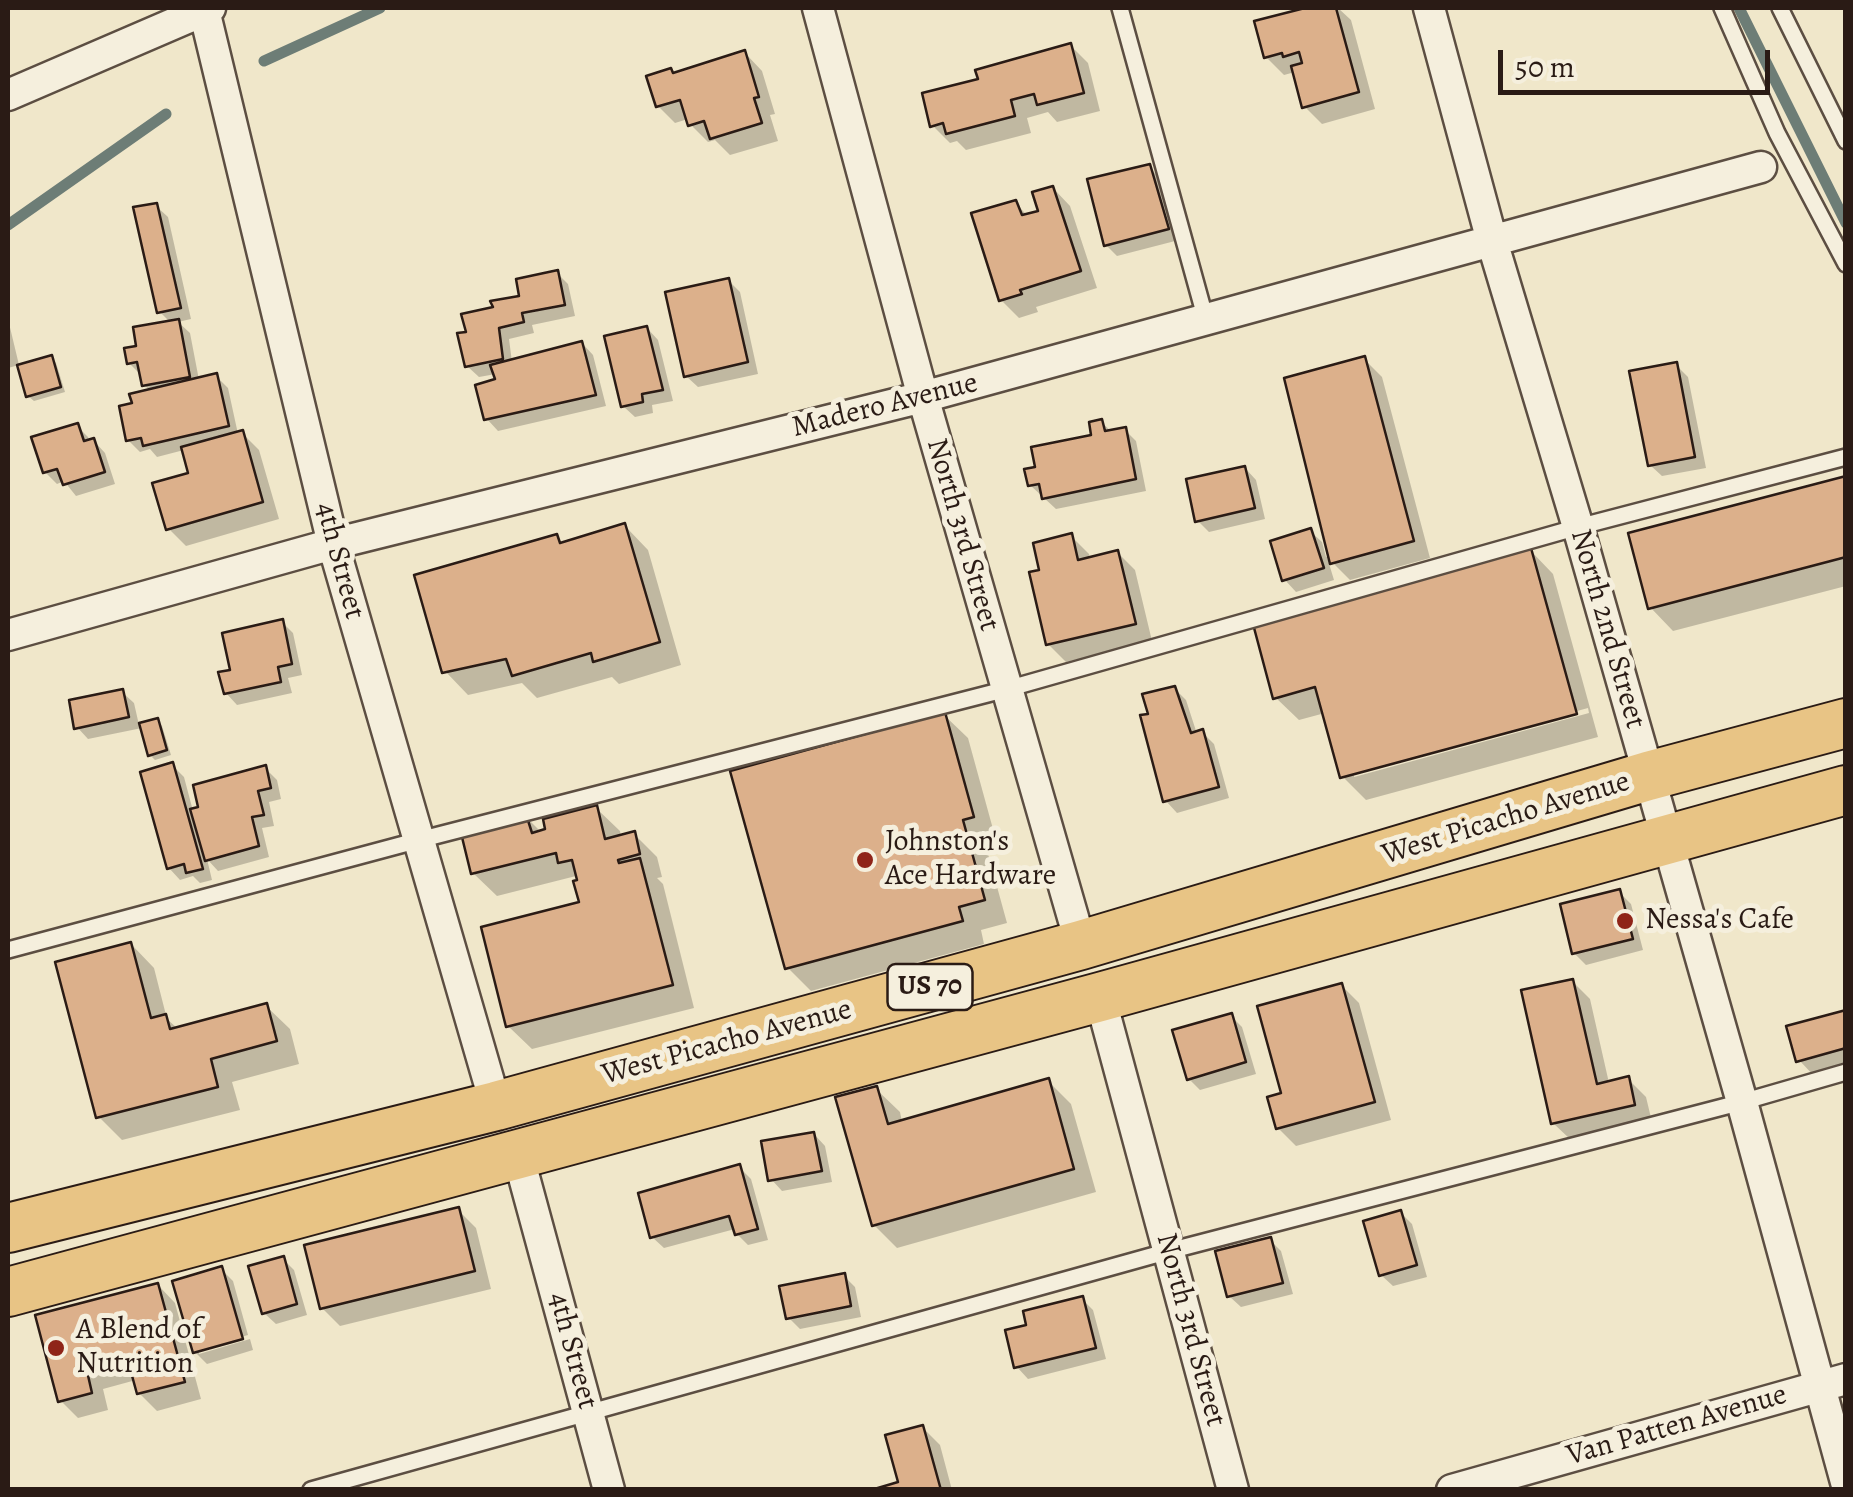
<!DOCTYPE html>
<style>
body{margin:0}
#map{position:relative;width:1853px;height:1497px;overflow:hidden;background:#f0e7ca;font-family:Alegreya,serif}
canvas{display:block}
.frame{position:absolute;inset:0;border:10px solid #2a1b15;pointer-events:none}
.scale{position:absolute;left:1498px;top:50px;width:272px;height:45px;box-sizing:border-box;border:5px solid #2a1b15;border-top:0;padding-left:12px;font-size:30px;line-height:35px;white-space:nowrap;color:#2a1b15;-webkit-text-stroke:8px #f5efdd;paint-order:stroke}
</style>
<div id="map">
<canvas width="1853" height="1497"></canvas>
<div class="frame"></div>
<div class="scale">50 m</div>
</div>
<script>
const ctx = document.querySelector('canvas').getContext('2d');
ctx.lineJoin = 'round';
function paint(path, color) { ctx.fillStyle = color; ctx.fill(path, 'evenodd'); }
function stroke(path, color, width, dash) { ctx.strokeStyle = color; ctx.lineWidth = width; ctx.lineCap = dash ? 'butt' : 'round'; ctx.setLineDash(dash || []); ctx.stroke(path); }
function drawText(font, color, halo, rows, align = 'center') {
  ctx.font = font + ' Alegreya,serif'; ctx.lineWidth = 10; ctx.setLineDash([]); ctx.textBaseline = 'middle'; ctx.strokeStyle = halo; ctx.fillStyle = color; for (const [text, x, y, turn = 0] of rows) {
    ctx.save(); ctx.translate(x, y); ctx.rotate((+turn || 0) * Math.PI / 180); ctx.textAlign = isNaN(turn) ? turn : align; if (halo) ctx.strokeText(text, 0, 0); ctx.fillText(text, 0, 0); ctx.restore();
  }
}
paint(new Path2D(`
 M1299 8H1338L1351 20 1375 109 1322 124 1304 106 1295 72 1284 75 1266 57 1302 11Z
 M1070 45 1088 63 1100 111 1057 122 1048 112 1027 118 1031 133 966 150 957 141 950 143 933 126Z
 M745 53 762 71 775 114 770 115 778 141 730 155 715 140 708 142 690 124 688 119 675 123 658 106 674 75Z
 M1149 167 1161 179 1179 240 1117 256 1106 245Z
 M1053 188 1070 206 1097 288 1036 307 1038 312 1019 318 1001 300 1015 203 1028 216 1042 213Z
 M156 206 168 217 191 319 178 322 190 333 199 380 216 376 228 388 238 434 242 433 259 450 279 519 186 546 168 528 191 474 184 450 157 457 150 449 140 452 128 440 135 405 151 391 144 385 141 375 129 363 139 348 171 323 160 312Z
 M557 273 568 284 575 316 532 325 534 333 509 339 512 362 582 343 593 355 606 406 498 431 487 419 498 380 496 374 479 377 467 366 469 334 496 309 522 298Z
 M729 281 740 292 758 374 698 387 686 376Z
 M8 319 19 365 8 368Z
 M647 328 658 340 673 401 652 405 653 413 635 417 623 406Z
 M51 358 56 363 65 392 34 401 28 396Z
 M1364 359 1382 377 1430 558 1350 580 1327 557 1334 580 1296 592 1285 580 1310 531 1322 542 1326 557 1331 555Z
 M1676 365 1688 377 1706 468 1662 476 1650 465Z
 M1101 422 1112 432 1125 430 1136 441 1146 491 1056 509 1030 485 1094 437Z
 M77 426 88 437 90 442 94 441 105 453 115 484 76 496 64 481 57 484 45 472Z
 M1245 468 1256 480 1265 519 1209 532 1197 520Z
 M1846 479V586L1673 631 1650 607Z
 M625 526 648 550 681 665 619 684 612 677 537 698 522 683 468 695 445 671 556 537 564 544Z
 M1071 536 1089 554 1090 559 1118 553 1135 570 1152 641 1066 662 1048 644 1042 572Z
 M1530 550 1553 574 1598 737 1366 800 1343 777 1325 713 1299 720 1275 697ZM1588 708 1589 713 1354 777V772Z
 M282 622 293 633 302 675 288 678 292 693 237 705 226 693 233 671Z
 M1175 689 1186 700 1197 734 1202 732 1214 744 1229 798 1177 813 1166 801 1151 715Z
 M122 692 134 703 139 725 157 721 162 726 171 755 155 760 150 755 142 728 88 739 77 727Z
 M944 715 968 738 996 840 985 843 1007 923 981 930 984 944 811 991 788 968Z
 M172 765 184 777 193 811 202 808 265 768 277 780 281 799 269 802 274 826 262 828 269 857 218 871 207 859 212 880 200 883 193 876 180 880 169 868Z
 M596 808 620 831 621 837 634 834 657 857 662 877 657 878 663 884 694 1008 532 1049 508 1026 582 904 580 881 576 876 497 896 473 873 526 817 542 833Z
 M1619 892 1631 904 1643 950 1586 965 1574 953Z
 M131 944 154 968 167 1019 178 1029 266 1006 290 1029 299 1064 232 1082 240 1110 122 1140 99 1117Z
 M1572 981 1590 999 1609 1083 1628 1079 1646 1097 1652 1122 1571 1140 1553 1123Z
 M1342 986 1359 1003 1391 1120 1296 1146 1278 1128 1284 1094Z
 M1846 1012V1070L1816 1078 1799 1060Z
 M1231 1016 1242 1027 1256 1074 1200 1090 1189 1079Z
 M1048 1081 1071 1104 1096 1192 897 1248 874 1225 876 1089 900 1112 902 1122Z
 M814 1134 825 1146 832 1182 782 1191 771 1179Z
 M739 1167 751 1179 768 1240 748 1245 737 1234 735 1229 664 1248 652 1237Z
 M458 1210 476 1228 491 1289 340 1326 322 1308Z
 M1400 1212 1412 1224 1427 1277 1393 1286 1381 1275Z
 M1270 1240 1281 1251 1293 1294 1241 1307 1229 1296Z
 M283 1259 294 1270 307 1315 276 1324 264 1313Z
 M221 1269 233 1281 248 1335 199 1349V1354L250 1339 253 1350 207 1364 195 1352Z
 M844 1276 855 1287 861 1317 800 1329 789 1318Z
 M158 1285 175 1303 201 1399 157 1411 139 1393 136 1380 103 1389 108 1410 78 1418 60 1400Z
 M1082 1299 1093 1310 1106 1359 1028 1379 1017 1367 1029 1327Z
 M922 1427 940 1445 952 1490H881L901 1484Z`), '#0003');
stroke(new Path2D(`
 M1739 8 1846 223
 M264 61 380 8
 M8 225 166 114`), '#6d7d76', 11);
const building = new Path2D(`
 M1305 8H1336L1359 92 1302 108 1291 66 1302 63 1299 52 1283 57 1282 53 1264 58 1254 21Z
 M1071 43 1084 93 1037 105 1034 94 1011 100 1015 116 946 134 943 123 930 127 922 93 978 79 975 70Z
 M745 50 759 97 754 98 762 123 710 139 704 121 688 126 680 100 656 107 646 76 671 68 673 73Z
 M1150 164 1169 229 1104 246 1087 179Z
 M1053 186 1081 271 1020 290 1022 294 999 301 971 213 1016 200 1022 215 1038 211 1032 192Z
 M157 203 181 308 157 313 133 207Z
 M558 270 565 305 522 313 524 322 499 328 503 359 465 367 457 333 466 332 461 314 493 307 490 301 519 296 516 279Z
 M729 278 748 362 684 377 665 292Z
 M179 319 190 377 142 386 137 362 127 364 124 348 136 346 133 327Z
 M647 326 663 390 642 394 643 402 621 407 604 336Z
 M582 341 596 395 484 420 475 385 495 379 490 365Z
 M52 355 61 387 26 397 17 365Z
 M1365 356 1414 541 1330 564 1284 378Z
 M1677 362 1695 457 1648 466 1629 371Z
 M217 373 229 426 143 446 141 438 126 441 119 406 132 403 129 394Z
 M1102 419 1105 431 1126 427 1136 479 1042 499 1039 484 1028 486 1024 469 1035 467 1031 447 1091 435 1089 422Z
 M78 423 84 441 94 438 105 472 63 485 57 469 43 473 31 437Z
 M243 430 263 502 166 530 152 483 188 473 181 447Z
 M1245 466 1255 508 1195 522 1186 479Z
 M1846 476V557L1648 609 1628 533Z
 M625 523 660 642 593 662 591 653 512 676 506 659 442 673 414 575 557 534 560 543Z
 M1311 528 1324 568 1282 581 1270 541Z
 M1072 533 1078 560 1118 550 1136 624 1046 645 1029 572 1039 570 1033 543Z
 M1531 548 1577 714 1340 778 1315 687 1273 699 1253 624Z
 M283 619 292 664 278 667 281 682 224 694 218 672 230 670 222 633Z
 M1175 686 1191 733 1203 729 1219 787 1163 802 1140 715 1148 714 1142 694Z
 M123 689 129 717 74 729 69 700Z
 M945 712 974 817 963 820 985 900 959 907 963 921 785 969 730 771Z
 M158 718 167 750 148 756 139 723Z
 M173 762 203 869 186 873 184 864 167 869 140 772Z
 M266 765 271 788 258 791 264 815 252 817 259 846 205 861 190 809 198 807 193 785Z
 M597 805 605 839 635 831 640 854 618 860 619 863 640 858 673 985 506 1027 481 927 579 902 573 881 577 880 572 860 558 863 556 853 471 874 460 829 526 814 532 833 545 829 543 819Z
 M1620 889 1633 939 1572 954 1560 904Z
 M131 942 151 1018 166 1014 170 1029 267 1003 277 1041 211 1059 218 1087 96 1118 55 962Z
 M1573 979 1597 1084 1629 1076 1635 1105 1551 1124 1521 990Z
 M1342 983 1375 1102 1276 1129 1267 1097 1281 1093 1257 1006Z
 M1846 1010V1048L1796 1062 1786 1026Z
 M1232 1013 1246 1062 1187 1080 1172 1030Z
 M1049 1078 1074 1169 872 1226 835 1097 877 1086 888 1124Z
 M814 1132 822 1171 768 1181 761 1141Z
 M740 1164 758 1229 735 1235 729 1216 650 1238 638 1193Z
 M459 1207 475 1271 320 1309 304 1245Z
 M1401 1210 1417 1265 1379 1276 1363 1221Z
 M1271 1237 1283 1283 1227 1297 1215 1251Z
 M284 1256 297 1304 262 1314 248 1266Z
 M222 1266 243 1339 193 1353 172 1281Z
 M845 1273 851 1306 786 1319 779 1286Z
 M158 1283 185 1382 137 1394 128 1361 87 1371 92 1393 58 1402 35 1315Z
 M1083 1296 1096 1348 1014 1368 1005 1330 1026 1325 1023 1311Z
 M923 1425 941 1490H871L898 1482 885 1435Z`);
paint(building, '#dcb08b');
stroke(building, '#2a1b15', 2.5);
const lane = new Path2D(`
 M1120 8 1206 320
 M1722 8 1777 133 1846 264
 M1780 8 1846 141
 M8 950 419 840 1007 689 1578 527 1846 457
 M311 1490 1169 1251 1742 1102 1846 1072`);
const street = new Path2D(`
 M818 8 923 397 1081 945
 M1429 8 1492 241 1578 527 1742 1102 1846 1482
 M204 10 333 544 496 1106
 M8 95 210 8
 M8 635 333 544 923 397 1761 167
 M1100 997 1233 1490
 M518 1155 609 1490
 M1452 1490 1846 1379`);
const primary = new Path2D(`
 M8 1228 496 1106 1081 945 1648 776 1846 723
 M8 1292 1100 997 1846 790`);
stroke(lane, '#5c4e42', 20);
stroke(street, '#5c4e42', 35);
stroke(primary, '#2a1b15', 52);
stroke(lane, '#f5efdd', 15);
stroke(street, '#f5efdd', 30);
stroke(primary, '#e8c485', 48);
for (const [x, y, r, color] of [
 [865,860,10,"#8f2418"],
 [1625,921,10,"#8f2418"],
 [56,1348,10,"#8f2418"]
]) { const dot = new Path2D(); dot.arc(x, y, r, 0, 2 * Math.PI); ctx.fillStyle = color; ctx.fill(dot); stroke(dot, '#f5efdd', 4); }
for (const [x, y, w] of [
 [930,987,85]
]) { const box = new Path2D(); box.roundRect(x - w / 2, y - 23, w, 46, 8); ctx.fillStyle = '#f5efdd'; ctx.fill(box); stroke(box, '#2a1b15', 2.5); }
drawText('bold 28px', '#2a1b15', null, [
 ["US 70",930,987]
]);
drawText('30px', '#2a1b15', '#f5efdd', [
 ["Madero Avenue",885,406,-14],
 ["North 3rd Street",962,535,74],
 ["4th Street",339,561,75],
 ["North 2nd Street",1607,629,74],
 ["West Picacho Avenue",1506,819,-17],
 ["West Picacho Avenue",727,1043,-15],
 ["North 3rd Street",1190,1330,75],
 ["4th Street",572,1351,75],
 ["Van Patten Avenue",1677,1426,-16]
]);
drawText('30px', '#2a1b15', '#f5efdd', [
 ["Johnston's",885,843],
 ["Ace Hardware",885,877],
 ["Nessa's Cafe",1645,921],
 ["A Blend of",76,1331],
 ["Nutrition",76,1365]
], 'left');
</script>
